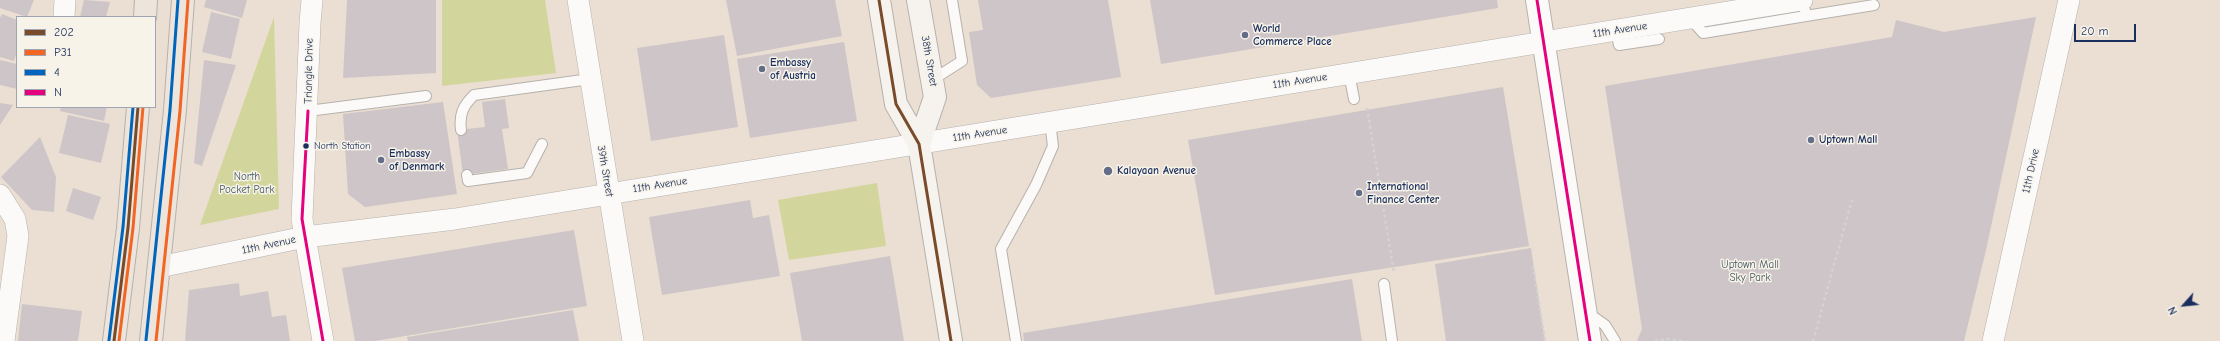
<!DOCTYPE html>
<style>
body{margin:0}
#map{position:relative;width:2220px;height:341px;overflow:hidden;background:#eadfd2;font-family:"Comic Neue",sans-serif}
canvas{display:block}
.legend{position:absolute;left:16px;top:16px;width:140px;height:92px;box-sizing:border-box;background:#f7f3e8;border:1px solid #9fa5b1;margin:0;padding:5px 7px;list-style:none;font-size:12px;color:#1b2f5e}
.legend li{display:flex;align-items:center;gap:8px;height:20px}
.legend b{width:20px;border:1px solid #9fa5b1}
.north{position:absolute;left:2164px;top:285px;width:40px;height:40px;-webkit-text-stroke:3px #f7f3e8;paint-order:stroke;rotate:243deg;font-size:11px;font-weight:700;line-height:16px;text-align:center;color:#1b2f5e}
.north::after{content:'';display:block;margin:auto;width:14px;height:18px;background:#1b2f5e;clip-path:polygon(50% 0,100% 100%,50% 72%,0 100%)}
.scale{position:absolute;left:2074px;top:24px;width:62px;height:18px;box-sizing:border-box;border:2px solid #1b2f5e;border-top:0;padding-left:5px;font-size:12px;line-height:14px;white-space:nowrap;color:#1b2f5e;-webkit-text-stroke:3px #f7f3e8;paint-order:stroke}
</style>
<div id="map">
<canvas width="2220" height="341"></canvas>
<ul class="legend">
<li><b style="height:5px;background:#7a4b2a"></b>202</li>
<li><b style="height:5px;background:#f26522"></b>P31</li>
<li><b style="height:5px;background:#0065bd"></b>4</li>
<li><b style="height:5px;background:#e5007d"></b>N</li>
</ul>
<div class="north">N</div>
<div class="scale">20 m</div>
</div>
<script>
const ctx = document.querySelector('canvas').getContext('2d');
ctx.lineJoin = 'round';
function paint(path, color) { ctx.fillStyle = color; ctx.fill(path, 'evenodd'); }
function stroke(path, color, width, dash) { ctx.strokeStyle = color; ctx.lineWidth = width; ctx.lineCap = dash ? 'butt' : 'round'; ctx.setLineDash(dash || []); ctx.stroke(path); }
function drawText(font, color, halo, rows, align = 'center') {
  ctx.font = font + ' "Comic Neue",sans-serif'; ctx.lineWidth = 3; ctx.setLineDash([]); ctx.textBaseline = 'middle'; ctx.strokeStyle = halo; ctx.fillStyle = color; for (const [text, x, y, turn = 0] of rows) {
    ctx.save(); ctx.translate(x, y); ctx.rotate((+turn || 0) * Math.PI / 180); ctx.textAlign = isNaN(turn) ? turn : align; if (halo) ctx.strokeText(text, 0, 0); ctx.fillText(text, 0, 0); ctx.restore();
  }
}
paint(new Path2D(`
 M442 0H545L556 73 442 86Z
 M274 17 279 209 200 225Z
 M877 183 886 246 789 260 778 200Z`), '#d3d69c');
paint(new Path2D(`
 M0 0H34L27 17 0 8Z
 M84 0 110 2 106 17H80Z
 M206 0H247L242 18 204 7Z
 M347 0H436V73L343 78Z
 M726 0H835L842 36 737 56Z
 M978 0H1108L1121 77 991 98 977 85 969 32 983 30Z
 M1150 0H1497L1498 8 1161 64Z
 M211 12 240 19 231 59 202 52Z
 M2 14 17 20V52L14 61 0 57V18Z
 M2036 17 1986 250 1964 341H1637L1642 329 1605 86 1892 37 1896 20 1944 32Z
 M724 35 738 127 651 141 637 48Z
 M844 42 857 121 750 138 737 59Z
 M0 60 17 64V89L0 85Z
 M204 60 236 65 202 166 194 163Z
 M1503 87 1529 246 1215 295 1188 140Z
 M505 99 509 128 502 129 508 169 463 175 457 130 485 127 482 102Z
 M443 102 457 194 365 207 348 194 343 114Z
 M0 103 13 105 0 125Z
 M61 107H107L104 121 60 111Z
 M68 115 110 124 101 163 59 153Z
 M40 137 56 177 54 212 32 210 1 177Z
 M73 188 101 197 93 220 66 211Z
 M750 200 753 218 769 215 780 276 662 295 649 217Z
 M574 230 587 306 375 341H355L342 268Z
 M1531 248 1545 341H1446L1435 264Z
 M890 256 904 341H802L790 273Z
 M1352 279 1362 341H1024L1023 333Z
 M239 283 240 296 268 291 272 317 286 315 290 341H185L189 290Z
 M22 304 82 311 78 341H18Z
 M573 310 579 341H408L407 337Z`), '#cec5c8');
const service = new Path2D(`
 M1805 10 1806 16 1874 5
 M1690 18 1703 33 1806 16
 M1616 30 1619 45 1659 39
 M1349 73 1354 99
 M932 80 962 61 952 0
 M308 111 426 96
 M461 130C459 114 463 106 474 95L590 79
 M467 175 468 181 527 173 542 144
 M1384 284 1392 341
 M1588 313 1605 325 1615 341
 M1016 341 1001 249 1036 185 1053 146 1050 122`);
const minor = new Path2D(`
 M312 0 310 23 302 219 323 341
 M578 0 633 341
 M64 17 65 0
 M0 195 15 219 18 236 4 341
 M159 267 305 237 455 219 1802 0
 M1993 341 2069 0`);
const tertiary = new Path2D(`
 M1537 0 1590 341`);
const secondary = new Path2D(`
 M879 0 896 104 919 144 951 341
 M918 0 935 97 919 144`);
const primary = new Path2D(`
 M145 17 146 0
 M114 341 128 228 138 107
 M151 341 175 110 183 0`);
stroke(service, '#b6b1ad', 12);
stroke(minor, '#b6b1ad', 22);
stroke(tertiary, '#b6b1ad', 24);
stroke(secondary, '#b6b1ad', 24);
stroke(primary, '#b6b1ad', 24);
stroke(new Path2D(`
 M1367 108 1394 273
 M1533 266 1545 341
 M1655 341 1668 339 1682 341
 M1813 341 1852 200`), '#d4d2d2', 2.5, [3, 3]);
stroke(service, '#fcfaf8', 10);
stroke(minor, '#fcfaf8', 21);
stroke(tertiary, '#fcfaf8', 22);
stroke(secondary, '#f6f2ed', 22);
stroke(primary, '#ede5dc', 22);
stroke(new Path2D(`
 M879 0 896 104 919 144 951 341
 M114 341 128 228 138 107`), '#7a4b2a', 3);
stroke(new Path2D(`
 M119 341 133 228 143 107
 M156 341 180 111 188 0`), '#f26522', 3);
stroke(new Path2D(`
 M109 340 123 227 133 107
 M146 340 170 110 178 0`), '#0065bd', 3);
stroke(new Path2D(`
 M1537 0 1590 341
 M308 111 302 219 323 341`), '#e5007d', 3);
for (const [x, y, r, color] of [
 [1245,35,4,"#636d87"],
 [762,69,4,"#636d87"],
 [1811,140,4,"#636d87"],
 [306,146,3.5,"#1b2f5e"],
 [381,160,4,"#636d87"],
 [1108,171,5,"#636d87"],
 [1359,193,4,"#636d87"]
]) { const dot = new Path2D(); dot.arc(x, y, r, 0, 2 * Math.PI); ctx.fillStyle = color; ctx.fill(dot); stroke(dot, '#f7f3e8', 1.5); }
drawText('10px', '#1b2f5e', '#f7f3e8', [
 ["North Station",314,146]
], 'left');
drawText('bold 11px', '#1b2f5e', '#f7f3e8', [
 ["World",1253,29],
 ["Commerce Place",1253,42],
 ["Embassy",770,63],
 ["of Austria",770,76],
 ["Uptown Mall",1819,140],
 ["Embassy",389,154],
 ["of Denmark",389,167],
 ["Kalayaan Avenue",1117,171],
 ["International",1367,187],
 ["Finance Center",1367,200]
], 'left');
drawText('11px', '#1b2f5e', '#f7f3e8', [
 ["11th Avenue",1620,30,-9],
 ["38th Street",929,61,80],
 ["Triangle Drive",309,71,-89],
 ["11th Avenue",1300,81,-9],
 ["11th Avenue",980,134,-9],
 ["39th Street",605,171,80],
 ["11th Drive",2031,171,-77],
 ["11th Avenue",660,185,-9],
 ["11th Avenue",269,245,-12]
]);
drawText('11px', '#445762', '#f7f3e8', [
 ["North",247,177],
 ["Pocket Park",247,190],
 ["Uptown Mall",1750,265],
 ["Sky Park",1750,278]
]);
</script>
